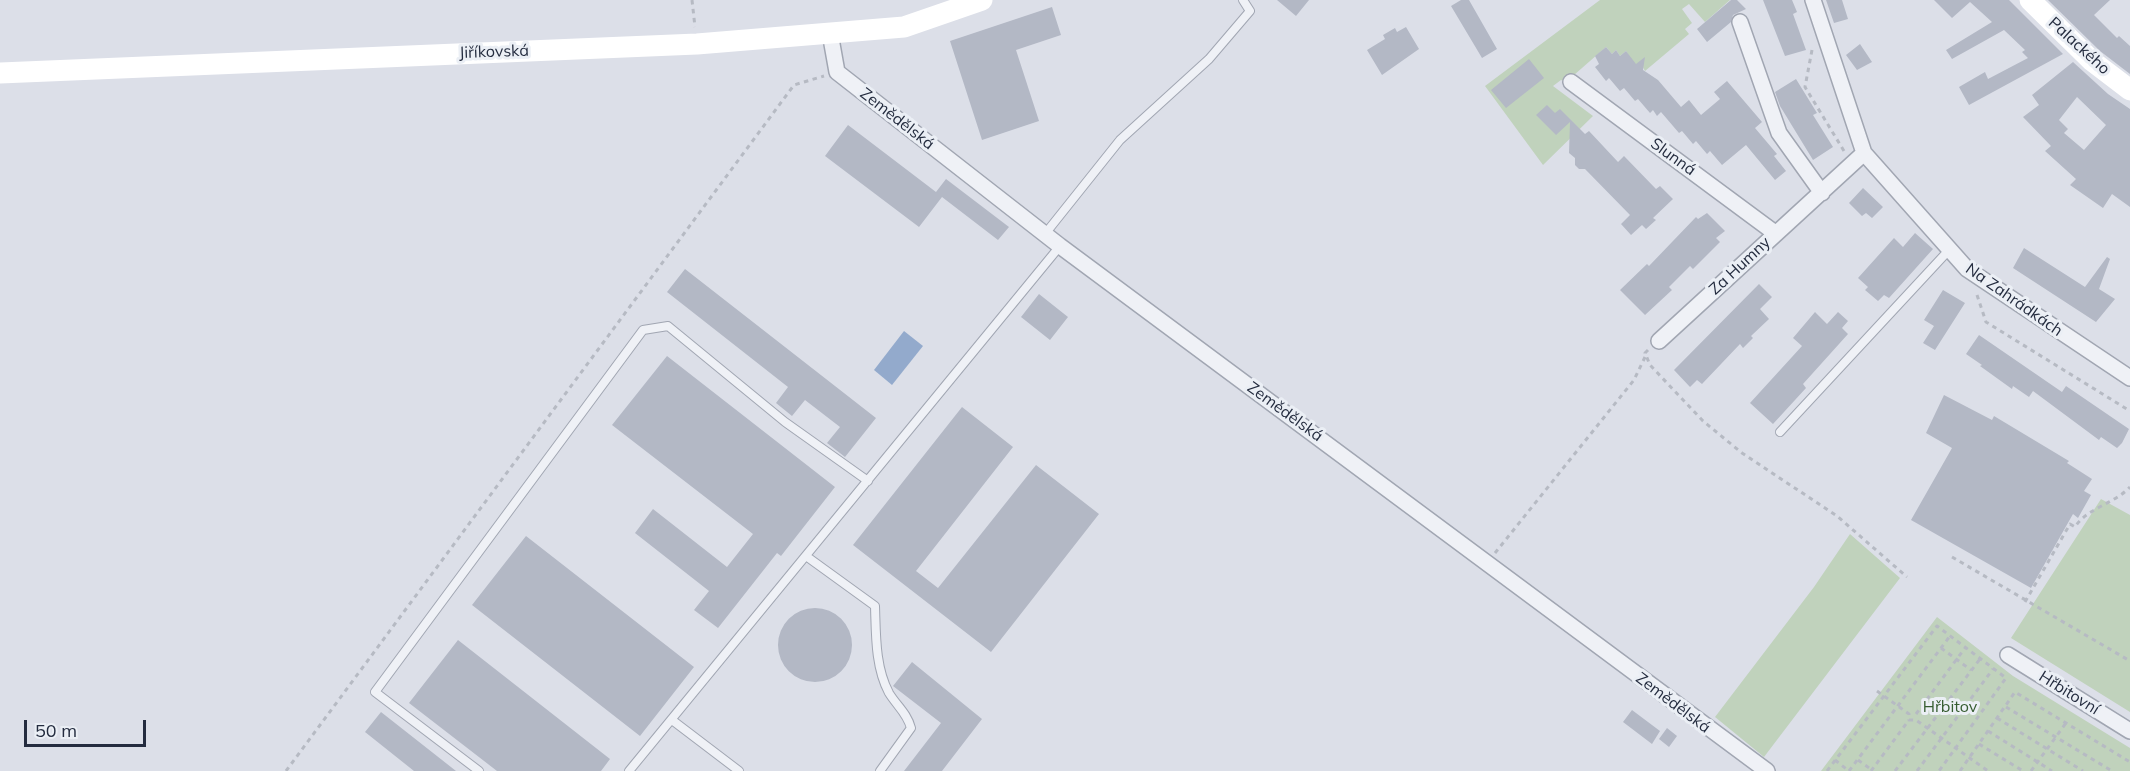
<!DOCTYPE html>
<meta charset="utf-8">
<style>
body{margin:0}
#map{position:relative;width:2130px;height:771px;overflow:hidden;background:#dcdfe8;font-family:Mulish,sans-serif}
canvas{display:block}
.scale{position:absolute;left:24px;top:720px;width:122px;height:27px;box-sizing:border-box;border:3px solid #242c3f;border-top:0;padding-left:8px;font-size:18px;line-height:21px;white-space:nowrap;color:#242c3f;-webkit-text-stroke:4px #ebeff5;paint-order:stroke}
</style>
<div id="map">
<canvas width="2130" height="771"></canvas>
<div class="scale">50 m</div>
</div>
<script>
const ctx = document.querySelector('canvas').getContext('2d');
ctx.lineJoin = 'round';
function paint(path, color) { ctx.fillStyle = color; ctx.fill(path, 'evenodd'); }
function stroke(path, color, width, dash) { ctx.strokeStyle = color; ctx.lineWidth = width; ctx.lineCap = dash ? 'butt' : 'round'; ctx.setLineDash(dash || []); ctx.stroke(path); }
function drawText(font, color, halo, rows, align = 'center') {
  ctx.font = font + ' Mulish,sans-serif'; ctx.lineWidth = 6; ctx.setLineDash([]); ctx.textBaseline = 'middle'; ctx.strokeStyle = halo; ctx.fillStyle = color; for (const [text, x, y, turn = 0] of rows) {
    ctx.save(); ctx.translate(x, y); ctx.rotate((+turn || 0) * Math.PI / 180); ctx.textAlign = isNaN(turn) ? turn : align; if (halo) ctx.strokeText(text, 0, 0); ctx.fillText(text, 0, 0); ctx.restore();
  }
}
paint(new Path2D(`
 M1600 0H1730L1705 22 1689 4 1682 9 1692 23 1685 29 1689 34 1645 71 1640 62 1635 66 1626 51 1620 56 1616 50 1612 54 1606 47 1566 82 1561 80 1553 86 1593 116 1543 165 1485 86Z
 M2101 499 2130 515V712L2011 638Z
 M1850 534 1900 578 1764 757 1715 717 1814 587Z
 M1937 617 2013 676 2130 748V771H1821Z`), '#c0d2bc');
paint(new Path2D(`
 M904 331 923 346 892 385 874 370Z`), '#93aacc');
paint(new Path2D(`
 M1277 0H1309L1296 16Z
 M1461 0H1469L1497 49 1482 58 1451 6Z
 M1731 0H1737L1746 9 1733 15 1731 22 1707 42 1697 29Z
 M1763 0H1792L1797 12 1793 14 1806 50 1785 56Z
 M1826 0H1842L1848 19 1834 23Z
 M1934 0H2009L2063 54 1969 105 1959 87 1985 72 1988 79 2028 58 2022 52 2025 50 2004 30 1952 59 1946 50 1992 22 1970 2 1952 18Z
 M2048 0H2110L2094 15 2117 38 2119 36 2130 46V74L2100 51Z
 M1052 7 1061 35 1016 50 1039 121 982 140 950 41Z
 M1406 27 1419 49 1382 75 1367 50 1385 39 1383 35 1395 28 1397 32Z
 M1860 44 1872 62 1857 70 1846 55Z
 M1606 47 1612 54 1616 50 1620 56 1626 51 1636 64 1645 57 1643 70 1658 80 1681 107 1689 100 1701 115 1720 99 1714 92 1727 81 1762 122 1755 128 1777 154 1774 156 1786 171 1775 180 1746 145 1722 165 1710 151 1707 154 1696 141 1693 144 1682 131 1679 133 1661 112 1657 116 1653 110 1650 113 1638 99 1635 101 1624 88 1620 91 1609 78 1606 81 1595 67 1599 64 1595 56Z
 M1529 59 1544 78 1506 108 1491 90Z
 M2073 62 2108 94 2130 109V207L2112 194 2103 208 2070 185 2076 179 2045 151 2051 146 2023 117 2039 105 2032 95ZM2077 97 2106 125 2084 150 2064 133 2068 129 2059 120Z
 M1796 79 1817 113 1813 115 1833 147 1813 160 1780 106 1775 92Z
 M1547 105 1555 113 1560 109 1585 134 1589 131 1618 162 1624 156 1656 189 1660 186 1673 199 1653 218 1656 220 1646 229 1642 225 1631 235 1621 224 1630 215 1585 169H1579L1575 165V158L1569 153 1570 122 1556 135 1536 115Z
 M848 125 936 192 946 179 1009 227 998 240 942 197 919 227 825 156Z
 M1863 188 1883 207 1872 218 1866 213 1862 216 1849 203Z
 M1707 213 1725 231 1716 238 1720 242 1693 269 1690 266 1669 287 1672 290 1645 315 1620 290 1647 264 1649 266 1696 217 1698 219Z
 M1915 233 1933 249 1889 298 1884 295 1878 301 1865 290 1868 287 1858 278 1894 238 1903 247Z
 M2024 248 2085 287 2107 257 2110 259 2099 289 2115 299 2096 322 2013 268Z
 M685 269 876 418 845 457 827 443 840 427 805 400 792 416 776 403 788 387 667 292Z
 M1759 284 1772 297 1760 309 1769 319 1751 336 1753 338 1743 348 1740 344 1702 384 1697 380 1690 387 1674 370Z
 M1943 290 1965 303 1935 350 1923 343 1934 326 1924 320Z
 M1039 294 1068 317 1050 340 1021 317Z
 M1815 312 1827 324 1838 312 1848 321 1842 328 1848 334 1803 384 1806 388 1773 424 1750 403 1802 346 1793 338Z
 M1979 335 2062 392 2066 386 2129 429 2122 443 2117 448 2101 437 2099 440 2033 391 2029 397 2013 386 2012 389 1980 366 1982 365 1966 354Z
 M667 356 835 487 781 556 777 553 718 628 694 610 709 591 635 533 653 509 727 567 753 534 612 425Z
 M1944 395 1992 420 1994 416 2069 461 2067 463 2092 479 2084 491 2091 495 2078 518 2073 514 2031 588 1911 520 1952 448 1926 433Z
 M962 407 1013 447 916 571 938 588 1036 465 1099 514 991 652 853 545Z
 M526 536 694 667 640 736 472 605Z
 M778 645a37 37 0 1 1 74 0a37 37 0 1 1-74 0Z
 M458 640 610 759 601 771H497L409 703Z
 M912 662 982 719 942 771H904L941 723 893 686Z
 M1632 710 1660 731 1652 744 1623 722Z
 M381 712 456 771H414L365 732Z
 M1667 728 1677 736 1669 747 1659 739Z`), '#b3b8c5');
const lane = new Path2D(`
 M1045 234 1120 140 1209 59 1250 11 1243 0
 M1780 432 1949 250
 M806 556 875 606C876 634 875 667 889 693 897 706 907 713 911 728L880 771
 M672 720 739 771
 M479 771 375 692 643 330 668 326 785 422 868 481
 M629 771 1060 246`);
const street = new Path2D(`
 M1813 0 1864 153 1967 269 2130 378
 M1740 22 1779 133 1822 193
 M830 33 837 72 1060 246 1767 771
 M1571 82 1775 233
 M1659 341 1864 153
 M2008 655 2130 731`);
stroke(lane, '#a1a6b2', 10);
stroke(street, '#a1a6b2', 18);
stroke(new Path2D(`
 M692 0 695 27
 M1812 50 1805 87 1844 151
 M1977 295 1986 322 2130 411
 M1648 350 1645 353 1650 365 1703 421 1742 453 1837 516 1907 577
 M1495 553 1634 380 1645 357
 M1952 557 2130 661
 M2025 602 2070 524 2075 527C2087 508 2114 504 2130 487
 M1941 648 1971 670
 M1877 691 1909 714V720H1916L1988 771
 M2006 707 2112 771
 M1916 714 1965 648
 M1997 718 2083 771
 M1988 731 2052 771
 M1979 744 2023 771
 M1835 760 1849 771
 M1858 760 1872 770
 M286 771 794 85 824 76
 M1827 771 1937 626 2006 678 1939 771
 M1849 771 1950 636
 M1871 771 1909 720
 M1895 771 1980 659
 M1917 771 1993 669
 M1960 771 2015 692 2130 762
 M2031 771 2066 723`), '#b6bac3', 3, [4.5, 4.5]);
stroke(lane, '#eff1f6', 8);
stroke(street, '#eff1f6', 15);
stroke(new Path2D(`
 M2030 0 2092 61 2130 90
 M0 73 697 44 904 27 982 0`), '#fff', 21);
drawText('16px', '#242c3f', '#ebeff5', [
 ["Palackého",2079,46,42],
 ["Jiříkovská",494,52,-2],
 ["Zemědělská",897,119,38],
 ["Slunná",1673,157,36],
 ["Za Humny",1740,266,-43],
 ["Na Zahrádkách",2014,300,35],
 ["Zemědělská",1285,412,36],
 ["Hřbitovní",2069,693,32],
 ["Zemědělská",1673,703,37]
]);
drawText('16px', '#355c30', '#ebeff5', [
 ["Hřbitov",1950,707]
]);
</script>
